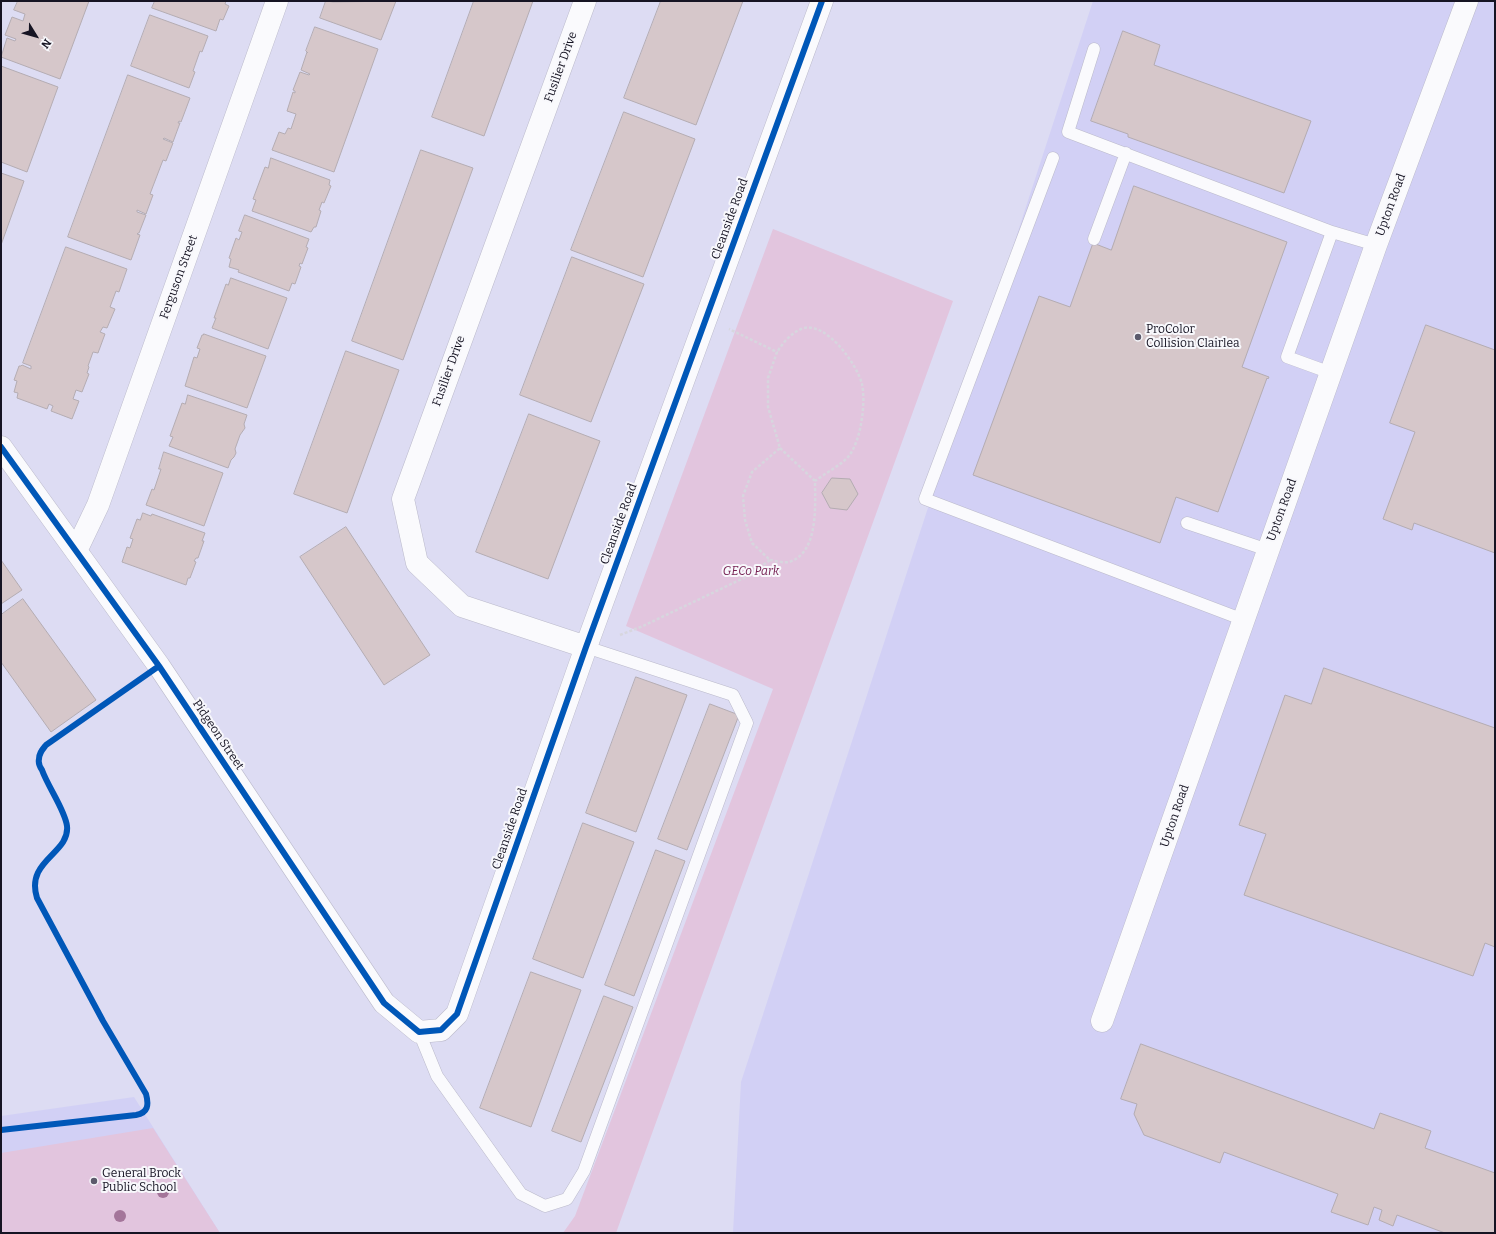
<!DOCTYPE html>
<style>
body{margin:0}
#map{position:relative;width:1496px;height:1234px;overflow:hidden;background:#dddcf3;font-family:Bitter,serif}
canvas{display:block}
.frame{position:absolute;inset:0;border:2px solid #161423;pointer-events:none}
.north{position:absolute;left:16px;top:16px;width:40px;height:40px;-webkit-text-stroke:3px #f8f8fc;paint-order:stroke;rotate:127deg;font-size:11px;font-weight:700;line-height:16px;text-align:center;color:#161423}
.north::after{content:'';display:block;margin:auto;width:14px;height:18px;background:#161423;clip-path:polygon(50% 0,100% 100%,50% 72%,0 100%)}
</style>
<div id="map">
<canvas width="1496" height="1234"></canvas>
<div class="frame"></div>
<div class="north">N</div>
</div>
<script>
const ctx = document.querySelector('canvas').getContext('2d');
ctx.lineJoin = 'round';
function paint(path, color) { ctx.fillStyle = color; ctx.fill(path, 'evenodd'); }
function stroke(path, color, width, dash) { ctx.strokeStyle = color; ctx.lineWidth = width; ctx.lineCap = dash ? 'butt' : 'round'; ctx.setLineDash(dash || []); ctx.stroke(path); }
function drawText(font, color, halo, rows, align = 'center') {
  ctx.font = font + ' Bitter,serif'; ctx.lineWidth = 4; ctx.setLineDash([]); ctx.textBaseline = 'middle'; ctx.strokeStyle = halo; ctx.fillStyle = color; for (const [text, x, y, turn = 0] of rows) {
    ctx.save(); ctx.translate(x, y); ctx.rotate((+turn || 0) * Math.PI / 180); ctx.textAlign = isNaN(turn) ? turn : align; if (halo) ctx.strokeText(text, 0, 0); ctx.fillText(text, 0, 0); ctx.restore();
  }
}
paint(new Path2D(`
 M1093 1H1495V1233H733L741 1082Z
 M134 1097 220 1233H1V1116Z`), '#d2d0f5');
paint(new Path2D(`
 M773 229 953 301 616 1233H563L575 1216 773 689 626 626Z
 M153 1128 220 1233H1V1153Z`), '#e2c5de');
const building = new Path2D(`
 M18 1H89L60 79 1 57 7 38 15 41 16 39 5 35 12 17 23 21 25 14 14 10Z
 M155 1H226L225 4 229 6 223 20 220 19 216 31 152 8Z
 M326 1 333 2 396 1 381 40 320 18Z
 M474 1H533L484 136 432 117Z
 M661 1H743L696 125 624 98Z
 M150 15 208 36 202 52 200 51 193 71 195 72 189 88 131 66Z
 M315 27 378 49 334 172 272 150 279 132 285 134 288 128 291 129 296 114 287 111 293 92 295 93V91L293 90 300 72 309 75 310 74 301 70 307 52 308 53 306 51Z
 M1123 31 1160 45 1154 65 1311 121 1284 193 1128 137V134L1091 121Z
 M1 66 58 87 27 172 1 162Z
 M128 75 190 98 181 122 179 121 178 123H180L173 142 164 138 163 139 173 143 166 161 163 160 150 194 153 195 146 214 137 210V212L146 215 139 233H138L137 234 140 235 131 260 68 237Z
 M624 112 695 139 643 277 571 250Z
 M421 150 473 168 403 360 352 341Z
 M271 158 330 180 329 185 331 186 324 203 322 202 319 210 321 211 316 227H314L311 232 252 211 256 200 253 199 265 167 268 168Z
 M1 173 24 181 1 245Z
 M1134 186 1287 242 1242 367 1269 377 1268 379 1267 378 1218 512 1176 497 1160 543 973 475 1039 296 1070 307 1093 243 1111 250Z
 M245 215 309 239 306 247 308 248 302 264 300 263 299 266 301 267 295 284 292 283 289 291 238 272 239 270 229 267 231 259 229 258 236 238 239 240 242 232 239 231Z
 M66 247 127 269 119 292 116 291 110 307 115 309 107 328 103 327 100 332 105 334 98 353 93 352 88 366 89 367 87 373 89 374 82 392 76 390 73 399 79 401 72 419 51 411 53 406 49 404 47 409 17 398 18 393 14 392 17 381 14 380 19 366H21L22 365 31 369V366L23 363Z
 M572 257 644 284 591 422 520 395Z
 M231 278 287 298 268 349 212 328 216 318H214L226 284 228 285Z
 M1426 325 1495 350V553L1414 523 1412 530 1383 519 1415 432 1390 423Z
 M204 334 266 356 247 408 185 386 194 357 197 358 200 349 197 348 202 335H203Z
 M346 351 399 370 347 513 294 494Z
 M188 395 247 415 244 424 245 428 240 435 235 449 236 453 234 457 231 460 228 468 169 446 173 437 170 436 182 403 185 404Z
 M529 414 600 441 548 579 476 552Z
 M164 452 223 473 204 526 146 505 152 489 154 490 161 469H159Z
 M832 478 850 479 858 494 847 510 830 508 822 493Z
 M143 513 151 516 152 514 205 533 202 541H204L198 558H196L194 561 196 562 190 578H188L186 585 122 562 127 547 130 548 133 539 130 538 137 519 140 520Z
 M346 527 430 655 384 685 300 557Z
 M1 560 22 590 1 604Z
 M23 599 96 700 51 732 1 662V615Z
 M1324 668 1495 728V947L1485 943 1473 976 1244 895 1266 834 1239 825 1285 695 1311 704Z
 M636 677 687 695 636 832 586 813Z
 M710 704 739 715 687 850 658 839Z
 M583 823 634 842 583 978 533 959Z
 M656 850 685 861 634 996 605 985Z
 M531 972 581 990 531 1127 480 1108Z
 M604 996 633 1007 581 1142 552 1131Z
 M1141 1044 1374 1129 1380 1113 1431 1131 1425 1148 1495 1173V1233H1445L1397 1215 1393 1226 1379 1220 1382 1210 1374 1207 1368 1225 1331 1212 1338 1194 1224 1152 1220 1163 1144 1135 1134 1114 1137 1104 1121 1099Z`);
paint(building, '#d6c7ca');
stroke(building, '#b4acb2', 1);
const lane = new Path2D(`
 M1094 49 1068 132 1332 232
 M1053 158 925 499 1244 620
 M1094 239 1126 153
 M1331 373 1287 357 1332 232 1376 245
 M1187 523 1268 550
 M419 1032 437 1076 521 1194 545 1206 567 1199 584 1171 747 723 733 695 586 647`);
const street = new Path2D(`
 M585 1 403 499 417 563 462 606 586 647
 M1 447 159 666 384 1003 419 1032 441 1030 457 1014 586 647 822 1
 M76 551 98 505 277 1
 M1102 1021 1376 245 1467 1`);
stroke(lane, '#bbbacb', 13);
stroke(street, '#bbbacb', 23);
stroke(new Path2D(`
 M780 448 815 481
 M770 560C775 561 784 563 789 562 819 553 815 505 815 481 824 474 841 465 848 457 861 442 866 403 862 384 857 364 825 319 801 329 790 334 783 343 777 352
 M620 635 643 626 748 576 770 560 752 543 745 520 743 496 752 472 780 448 768 407V378L777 352 729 329`), '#d7d6de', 2.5, [3, 2]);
stroke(lane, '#fafafd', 12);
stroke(street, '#fafafd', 22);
stroke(new Path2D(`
 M1 447 159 666 384 1003 419 1032 441 1030 457 1014 586 647 822 1
 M1 1130 136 1115C148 1113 149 1105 146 1094L103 1021 37 898C25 860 70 854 67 826 65 810 48 787 42 770 40 767 38 763 39 759 39 753 42 750 46 745L159 666`), '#0057b8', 6);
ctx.fillStyle = '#a4759a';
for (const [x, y] of [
 [163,1192],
 [120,1216]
]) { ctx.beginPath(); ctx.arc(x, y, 6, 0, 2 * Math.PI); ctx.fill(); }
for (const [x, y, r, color] of [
 [1138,337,4,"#5c5a6c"],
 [94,1181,4,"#5c5a6c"]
]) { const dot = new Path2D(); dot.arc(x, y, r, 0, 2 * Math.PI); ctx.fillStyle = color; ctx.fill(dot); stroke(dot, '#f8f8fc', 1.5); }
drawText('12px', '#161423', '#f8f8fc', [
 ["Fusilier Drive",561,67,-70],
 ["Upton Road",1391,205,-70],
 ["Cleanside Road",730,219,-70],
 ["Ferguson Street",179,277,-70],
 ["Fusilier Drive",449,371,-70],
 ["Upton Road",1282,510,-70],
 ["Cleanside Road",619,524,-70],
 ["Pidgeon Street",218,735,56],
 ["Upton Road",1175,816,-71],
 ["Cleanside Road",510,829,-71]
]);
drawText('12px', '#161423', '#f8f8fc', [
 ["ProColor",1146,330],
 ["Collision Clairlea",1146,344],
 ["General Brock",102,1174],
 ["Public School",102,1188]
], 'left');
drawText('italic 12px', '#752052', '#f8f8fc', [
 ["GECo Park",751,572]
]);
</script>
